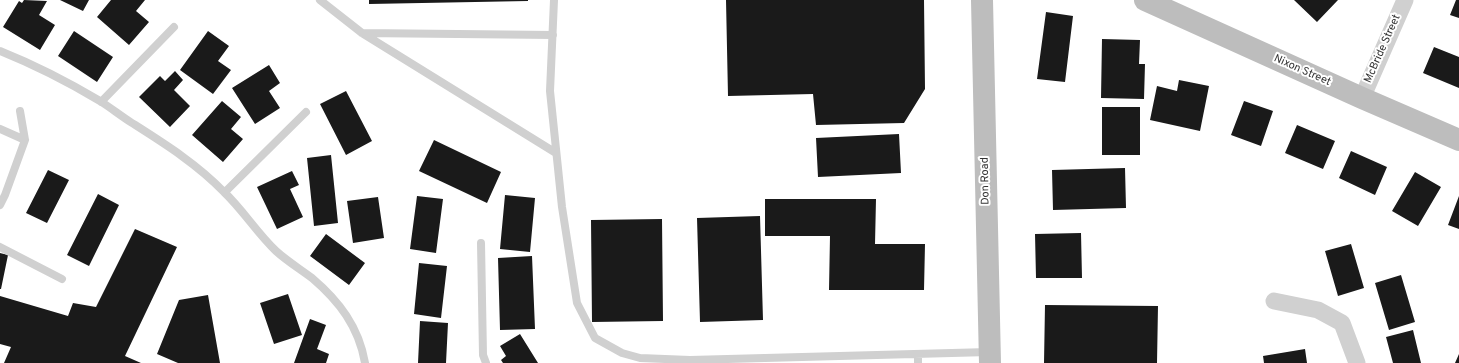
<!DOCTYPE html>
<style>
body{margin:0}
canvas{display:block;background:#fff}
</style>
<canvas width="1459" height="363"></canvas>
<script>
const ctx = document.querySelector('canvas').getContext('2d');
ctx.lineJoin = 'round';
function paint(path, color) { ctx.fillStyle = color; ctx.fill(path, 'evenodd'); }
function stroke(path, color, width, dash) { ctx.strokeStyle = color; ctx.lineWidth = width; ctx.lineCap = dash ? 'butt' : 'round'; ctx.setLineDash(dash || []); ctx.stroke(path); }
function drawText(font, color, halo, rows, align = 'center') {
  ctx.font = font + ' Overpass,sans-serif'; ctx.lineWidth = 4; ctx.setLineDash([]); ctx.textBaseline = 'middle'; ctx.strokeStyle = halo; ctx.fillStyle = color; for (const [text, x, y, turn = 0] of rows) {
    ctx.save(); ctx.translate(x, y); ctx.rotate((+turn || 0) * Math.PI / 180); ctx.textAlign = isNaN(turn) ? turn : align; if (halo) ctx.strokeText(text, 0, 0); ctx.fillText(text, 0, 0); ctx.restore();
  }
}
paint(new Path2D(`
 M24 0 47 1 39 15 55 25 40 50 3 27 19 1 22 3Z
 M60 0H89L83 11Z
 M111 0H145L136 11 149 22 129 45 97 17Z
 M369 0H528V1L369 4Z
 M726 0H924L925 89 904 123 816 125 813 94 728 96Z
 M1294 0H1338L1317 22Z
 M1456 0H1459V18L1450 15Z
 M1046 12 1073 16 1065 82 1037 79Z
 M74 31 113 57 97 82 58 56Z
 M208 31 229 46 218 61 231 70 213 94 180 70Z
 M1102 39 1140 40 1139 64H1145L1144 99 1101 98Z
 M1434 47 1459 57V88L1423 73Z
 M269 65 280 83 269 91 280 108 255 124 232 88Z
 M175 71 183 80 174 90 190 106 170 127 139 97 160 76 165 81Z
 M1179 80 1209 86 1200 131 1150 120 1157 86 1177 91Z
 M346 91 372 141 346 155 320 104Z
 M222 101 241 117 231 129 243 139 223 162 192 135Z
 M1244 101 1273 111 1261 146 1231 135Z
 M1102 107H1140V155H1102Z
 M1297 125 1335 141 1323 169 1285 153Z
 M899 134 901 173 818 177 816 138Z
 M434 140 501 172 487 203 419 171Z
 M1351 151 1387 167 1375 195 1339 178Z
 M331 155 338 223 314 226 307 158Z
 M1125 168 1126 208 1053 210 1052 170Z
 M48 170 69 180 47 223 26 213Z
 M292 171 299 185 290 189 303 217 277 229 257 187Z
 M1415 172 1441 187 1418 226 1392 211Z
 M98 194 119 205 89 266 67 255Z
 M505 195 535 198 530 252 500 249Z
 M417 196 443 199 436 253 410 249Z
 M1459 196V229L1448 225Z
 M378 197 384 238 353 243 347 201Z
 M765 199H876L875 244H925L924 290H829L830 236H765Z
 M760 216 763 320 700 322 697 218Z
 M662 219 663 321 592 322 591 220Z
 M135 229 177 247 125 356 141 363H4L11 347 0 344V296L68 316 73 303 96 307Z
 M1081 233 1082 278H1036L1035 234Z
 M326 234 365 263 349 285 310 256Z
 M1351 244 1364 288 1338 296 1325 251Z
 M0 253 8 255 1 289H0Z
 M532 256 535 329 500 330 498 258Z
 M419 263 447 266 441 318 414 314Z
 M1401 275 1415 322 1389 330 1375 283Z
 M288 294 302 335 274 344 260 303Z
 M208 295 220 363H178L157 354 179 300Z
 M1045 305 1158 306 1157 363H1044Z
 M310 319 326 325 317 349 329 354 326 363H294Z
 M420 321 448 323 446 363H418Z
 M1413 330 1421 363H1393L1386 337Z
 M520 334 538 363H503L501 360 506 356 500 346Z
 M1305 349 1307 363H1264L1263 356Z
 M1459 354V363H1455Z`), '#1a1a1a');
stroke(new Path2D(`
 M320 0 362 33 556 153
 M554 0 550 91 562 207 577 303 595 338 622 353 640 358 690 360 989 352
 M362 33 553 35
 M0 51C35 65 68 82 100 101 111 108 121 116 132 123 165 144 197 164 224 192 243 210 257 233 276 251 287 261 300 269 312 278 339 301 359 327 365 363
 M101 102 174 27
 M0 129 25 140
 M225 192 306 112
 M0 205 5 195 25 140 20 111
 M481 243 483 355 486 363
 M0 247 62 279
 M918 354V363`), '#d0d0d0', 8);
stroke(new Path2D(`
 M1362 98 1405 0
 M1274 301 1318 310 1342 323 1357 363`), '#d0d0d0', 17);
stroke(new Path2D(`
 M982 0 990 363
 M1145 0 1362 98 1459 140`), '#bdbdbd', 22);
drawText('11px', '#333', '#fff', [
 ["McBride Street",1383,49,-66],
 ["Nixon Street",1302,71,24],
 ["Don Road",986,181,-91]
]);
</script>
